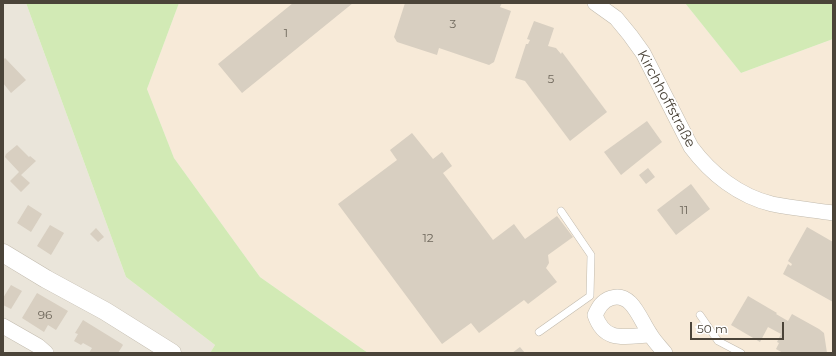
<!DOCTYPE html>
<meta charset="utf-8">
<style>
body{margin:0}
#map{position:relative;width:836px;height:356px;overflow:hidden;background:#f6f3ec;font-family:Montserrat,sans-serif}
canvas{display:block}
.frame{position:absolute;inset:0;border:4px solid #4b4439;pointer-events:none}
.scale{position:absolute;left:690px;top:322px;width:94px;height:18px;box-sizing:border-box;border:2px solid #4b4439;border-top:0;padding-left:5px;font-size:12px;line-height:14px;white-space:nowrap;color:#4b4439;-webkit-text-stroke:3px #fff;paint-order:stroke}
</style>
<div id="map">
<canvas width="836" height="356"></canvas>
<div class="frame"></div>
<div class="scale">50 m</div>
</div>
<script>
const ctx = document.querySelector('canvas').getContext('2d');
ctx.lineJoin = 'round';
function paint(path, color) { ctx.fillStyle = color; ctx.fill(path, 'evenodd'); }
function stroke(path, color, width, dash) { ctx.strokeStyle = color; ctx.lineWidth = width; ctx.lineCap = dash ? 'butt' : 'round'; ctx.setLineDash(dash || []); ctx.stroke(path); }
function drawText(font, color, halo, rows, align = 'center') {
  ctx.font = font + ' Montserrat,sans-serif'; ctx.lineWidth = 3.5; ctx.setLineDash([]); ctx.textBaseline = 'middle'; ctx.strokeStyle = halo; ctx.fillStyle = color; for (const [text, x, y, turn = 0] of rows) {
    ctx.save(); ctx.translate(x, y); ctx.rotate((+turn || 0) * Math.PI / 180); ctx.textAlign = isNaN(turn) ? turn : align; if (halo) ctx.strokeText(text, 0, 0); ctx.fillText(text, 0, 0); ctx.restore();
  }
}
paint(new Path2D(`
 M3 3H26L126 277 215 345 210 353H3Z`), '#eae5da');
paint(new Path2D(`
 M179 3H685L741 73 833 39V353H368L260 277 174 158 147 89Z`), '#f7ead8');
paint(new Path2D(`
 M26 3H179L147 89 174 158 260 277 368 353H210L215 345 126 277Z
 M685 3H833V39L741 73Z`), '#d2eab5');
paint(new Path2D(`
 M293 3H353L242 93 218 64Z
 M405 3H502L500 7 511 11 494 62 489 65 439 48 437 55 397 42 394 37Z
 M534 21 554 28 548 46 556 48 561 54 562 52 607 112 570 141 525 81 515 78 526 44H528L530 40 527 39Z
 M5 58 26 80 11 93 3 83V60Z
 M647 121 662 142 621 175 604 152Z
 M412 133 433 159 442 152 452 166 443 173 493 240 514 224 525 239 557 216 573 237 548 255 549 263 546 268 557 282 528 304 524 300 479 333 471 323 442 344 338 204 397 160 390 150Z
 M17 145 29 157 30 156 36 161 21 175 30 183 21 192 10 181 19 172 5 157 6 154Z
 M648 168 655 177 646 184 639 175Z
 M691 184 710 209 676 235 657 210Z
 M28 205 42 214 31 232 17 223Z
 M50 225 64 233 51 255 37 246Z
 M807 227 833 242V302L783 274 788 264 791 266 792 264 788 261Z
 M96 228 104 237 98 242 90 234Z
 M11 285 22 291 11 309 3 305V298Z
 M37 293 68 311 56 330 48 325 44 332 22 318Z
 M748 296 777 313 776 314 788 321 792 314 819 329 824 333 827 353H783L776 349 779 343 777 342 781 334 768 327 760 342 731 325Z
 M83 320 122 344 123 345 118 353H89L92 348 83 343 81 345 74 341 78 334 75 333Z
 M520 347 525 353H512Z`), '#d8cfc1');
const service = new Path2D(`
 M700 315 718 341 741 353
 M539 332 590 296 591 255 561 211`);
const minor = new Path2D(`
 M595 3 616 18 630 35 643 53 691 147C711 174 739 196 772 204 792 208 813 210 833 213
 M3 326 38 346 46 353
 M650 335C626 336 605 344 595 315 599 307 602 301 611 298 632 291 640 320 650 334 654 341 660 347 665 353`);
const tertiary = new Path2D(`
 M3 253 46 279 105 311 172 353`);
stroke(service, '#c2bbae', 8);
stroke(minor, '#c2bbae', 16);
stroke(tertiary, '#c2bbae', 19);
stroke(service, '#fff', 7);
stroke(minor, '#fff', 15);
stroke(tertiary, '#fff', 18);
drawText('12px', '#6e675b', null, [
 ["3",453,24],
 ["1",286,33],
 ["5",551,79],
 ["11",684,210],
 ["12",428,238],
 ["96",45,315]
]);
drawText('14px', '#4b4439', '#fff', [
 ["Kirchhoffstraße",666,99,62]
]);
</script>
